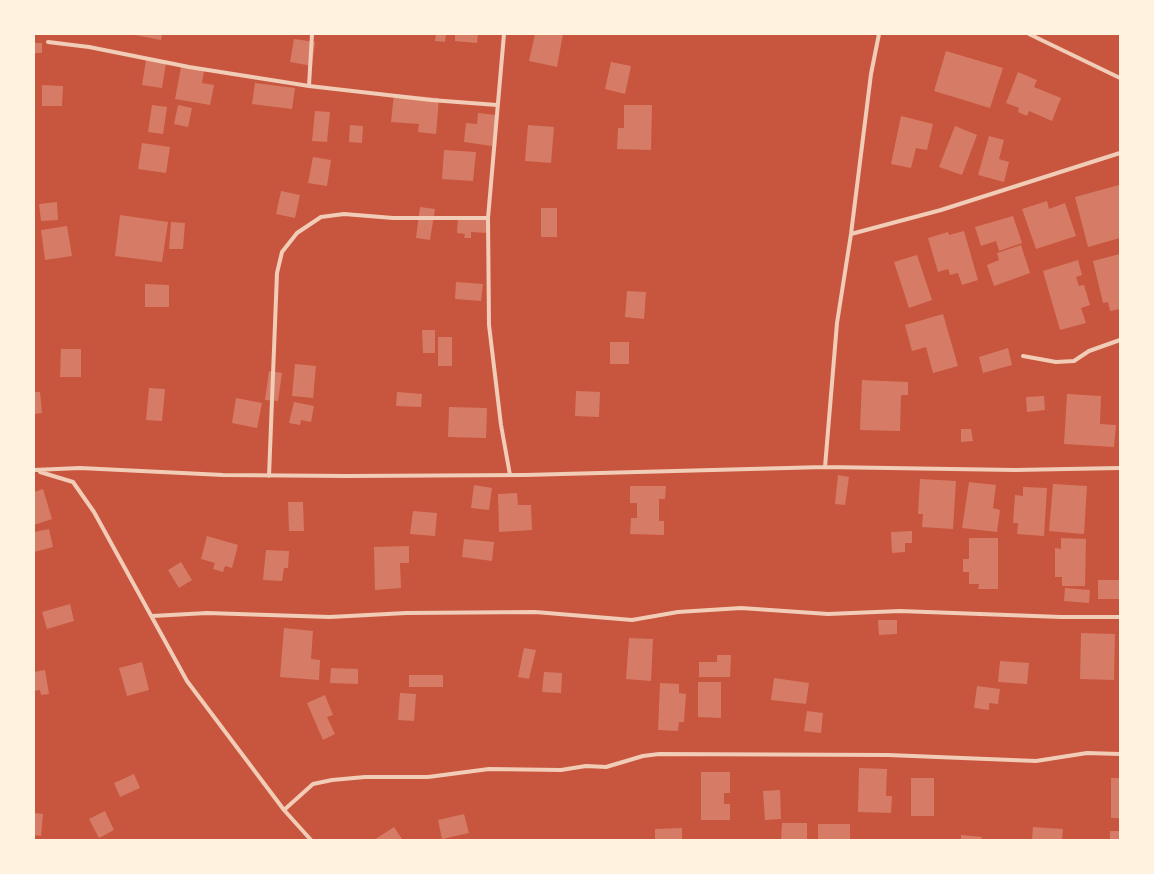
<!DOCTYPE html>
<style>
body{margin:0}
#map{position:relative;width:1154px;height:874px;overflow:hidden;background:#c8553d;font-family:Lora,serif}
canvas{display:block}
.frame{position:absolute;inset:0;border:35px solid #fff3e0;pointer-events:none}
</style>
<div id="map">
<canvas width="1154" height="874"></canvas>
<div class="frame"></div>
</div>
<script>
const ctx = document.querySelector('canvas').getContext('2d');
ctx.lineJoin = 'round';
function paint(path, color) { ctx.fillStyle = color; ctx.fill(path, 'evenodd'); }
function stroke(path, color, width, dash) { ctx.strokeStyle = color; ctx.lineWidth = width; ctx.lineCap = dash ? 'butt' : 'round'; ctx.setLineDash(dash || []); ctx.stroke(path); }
paint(new Path2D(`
 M130 34H162L161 40Z
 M436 34H446L445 42 435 41Z
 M455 34H478L477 43 455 41Z
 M535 34H563L557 67 529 61Z
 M294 39 315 42 312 66 290 62Z
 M34 43H42V53H34Z
 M946 51 1003 68 990 108 934 91Z
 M146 60 166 63 162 88 142 85Z
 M611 62 631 66 625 94 605 89Z
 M181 67 204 71 202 83 214 85 210 105 175 99Z
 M1018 72 1037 80 1034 87 1061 98 1052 121 1029 111 1027 116 1018 112 1019 108 1006 103Z
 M255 83 295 88 292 109 252 104Z
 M42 85 63 86 62 106H42Z
 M394 94 439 98 436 134 418 132 419 124 391 122Z
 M152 105 167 107 163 134 148 132Z
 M178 105 192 108 188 127 174 124Z
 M624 105H652L651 150 617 149 618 128H624Z
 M315 111 330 112 327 142 312 141Z
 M478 113 496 115 492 146 464 142 466 123 477 124Z
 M901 116 933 124 927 150 916 148 911 168 891 164Z
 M350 125 363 126 362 143 349 142Z
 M528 125 554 127 551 163 525 161Z
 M955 126 977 135 962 175 939 167Z
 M989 136 1004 140 999 159 1009 162 1004 182 978 175Z
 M142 143 170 147 166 173 138 169Z
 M444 150 476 152 473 181 442 179Z
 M313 157 331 160 327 186 308 183Z
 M1119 185 1120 191V238L1088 247 1075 197Z
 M281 191 300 195 295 218 276 214Z
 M1047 201 1049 209 1065 203 1076 236 1036 249 1022 209Z
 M57 202 58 220 41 221 39 204Z
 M420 207 435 209 430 240 416 238Z
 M541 208H557V237H541Z
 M120 215 168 222 162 262 115 256Z
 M1013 216 1022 243 999 251 996 241 981 246 975 227Z
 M458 218 490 220 489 233 471 232V238H464L465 234 457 233Z
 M171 222 185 223 183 249H169Z
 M67 226 72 256 45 260 41 230Z
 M964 231 978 280 962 285 958 273 950 275 948 269 938 272 928 238 948 232 949 235Z
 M1021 245 1030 273 994 286 987 265 999 260 997 253Z
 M1120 254V309L1110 311 1108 302 1103 303 1093 261Z
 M917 255 932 300 909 308 894 262Z
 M1078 260 1082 275 1076 277 1079 286 1084 285 1090 305 1081 308 1086 323 1060 330 1043 271Z
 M456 282 483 284 481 301 455 299Z
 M145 284 169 285V307H145Z
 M627 291 646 292 644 319 625 317Z
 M943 314 958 366 933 373 926 347 912 351 905 325Z
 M422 330H435V353H423Z
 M438 337H452V366H438Z
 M610 342H629V364H610Z
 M1008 348 1012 365 983 373 979 357Z
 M61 349H81V377H60Z
 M295 364 316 366 313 398 292 396Z
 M269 371 282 373 278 401 265 400Z
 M862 380 908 382V395H901L900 431 860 430Z
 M149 388 165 389 162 421 146 420Z
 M576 391 600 392 599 417 575 416Z
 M34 392H40L42 413 34 414Z
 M397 392 422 394 421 407 396 406Z
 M1067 394 1101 396 1100 424 1116 425 1114 447 1064 444Z
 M1044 396 1045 410 1027 412 1026 397Z
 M236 398 262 403 257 428 232 423Z
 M294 402 314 406 311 422 301 420 300 425 289 423Z
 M449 407 487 408 486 438 448 437Z
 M961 429H971L973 441 961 442Z
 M838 475 849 477 845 505 835 504Z
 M920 479 956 481 953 529 922 527 923 514H918Z
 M969 482 996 485 993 508 1000 510 997 532 962 528Z
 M1053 484 1087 486 1084 534 1049 531Z
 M474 485 492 488 489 510 471 508Z
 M630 486H666L665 499H659V521H664V535L630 534 631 518H637V503H630Z
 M1023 487 1047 488 1044 536 1017 534 1018 523H1013L1015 495 1023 496Z
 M43 489 52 519 34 525V492Z
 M517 493 518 505H531L532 530 499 532 498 494Z
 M288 502H303L304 531H289Z
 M413 511 437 513 435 536 410 534Z
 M49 529 53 547 34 552V532Z
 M912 531V543H905V552L892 553 891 532Z
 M207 536 238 545 232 568 225 566 223 572 213 569 215 563 201 559Z
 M969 538H998V589H978L979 584H969V572H963V559H969Z
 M1061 538 1086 539 1085 586H1062V577H1055V548L1061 549Z
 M464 539 494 542 492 561 462 557Z
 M409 546V563H400L401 588 375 590 374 547Z
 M266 550 289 551 288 568H284L282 581 263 580Z
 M181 562 192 580 179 588 168 570Z
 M1098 580H1120V599H1098Z
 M1065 588 1090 590 1089 603 1064 601Z
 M70 604 74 621 47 629 42 612Z
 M878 620H897V634L879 635Z
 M284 628 313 631 311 659 320 660 319 680 280 677Z
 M1081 633 1115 634 1114 680 1080 679Z
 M629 638 653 639 651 681 626 679Z
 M524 648 536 650 529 679 518 677Z
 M717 655H731L730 677H699V662H717Z
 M1000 661 1029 663 1027 684 998 682Z
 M142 662 149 690 127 696 119 668Z
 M331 668 358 669V684L330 683Z
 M45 670 49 694 41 695 40 690 34 691V672Z
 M544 672 562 673 561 693 542 692Z
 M409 675H443V687H409Z
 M774 678 809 683 806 704 771 700Z
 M698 682H721V718L698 717Z
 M660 683 679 684V693L686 694 684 722H679L678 731 658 730Z
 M977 686 1000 689 998 704 989 703V710L974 708Z
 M400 693 416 694 414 721 398 720Z
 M325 695 333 715 327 717 335 734 323 740 307 703Z
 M807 711 823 713 821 733 804 731Z
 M859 768 887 769 886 796H892L891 813 858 812Z
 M701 772H730V793H724V804H730V820H701Z
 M134 774 140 788 120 797 114 783Z
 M911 778H934V816H911Z
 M1111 778H1120V818H1111Z
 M780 790 781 819 765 820 763 791Z
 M105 811 114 830 99 838 89 819Z
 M34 813 43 814 41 836 34 835Z
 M464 814 469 833 442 839 438 820Z
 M782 823H807V840H781Z
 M818 824H850V840H818Z
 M394 827 402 839 374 840Z
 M1033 827 1063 829 1062 840H1032Z
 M682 828V840H655V829Z
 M1110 831H1120V840H1110Z
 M961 835 982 837 981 840H961Z`), '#d67c66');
stroke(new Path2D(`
 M504 34 488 218 489 325 501 425 510 475
 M1029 34 1120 78
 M48 42 89 47 189 67 309 86 431 100 497 105
 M309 86 312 34
 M851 234 941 210 1120 153
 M1023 356 1056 362 1074 361 1089 351 1120 340
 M825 467 837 323 851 234 871 74 879 34
 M34 470 80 468 223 475 346 476 525 475 825 467 1015 470 1120 468
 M40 472 73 482 94 512 187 681 284 810 311 840
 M269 476 277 273 282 252 297 233 321 217 344 214 393 218H488
 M152 616 207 613 330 617 406 613 535 612 632 620 678 612 741 608 828 614 900 611 1061 617H1120
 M284 810 313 784 332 780 365 777H428L489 769 561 770 586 766 606 767 643 756 659 754 888 755 1036 761 1087 753 1120 754`), '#f1ccb7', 4);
</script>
